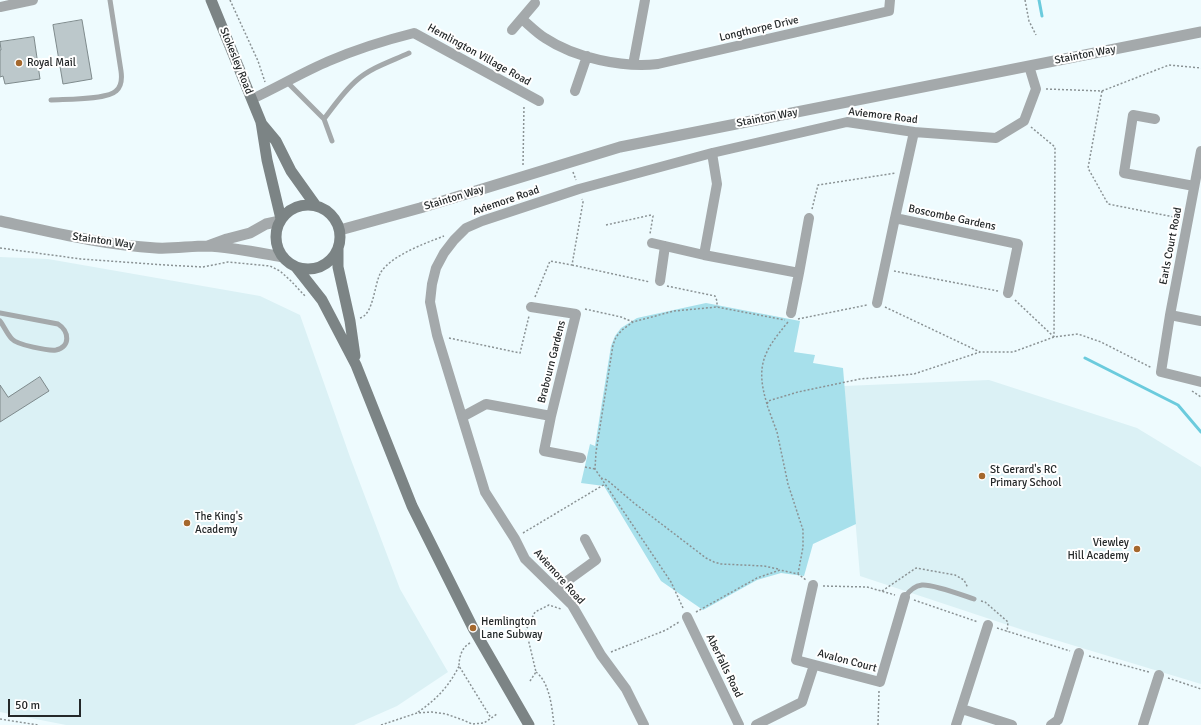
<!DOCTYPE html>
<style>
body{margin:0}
#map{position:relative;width:1201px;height:725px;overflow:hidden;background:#eefbfe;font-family:Signika,sans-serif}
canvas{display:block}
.scale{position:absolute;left:8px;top:699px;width:73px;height:18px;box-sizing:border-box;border:2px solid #242829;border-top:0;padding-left:5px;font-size:12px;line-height:14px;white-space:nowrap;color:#242829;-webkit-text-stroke:3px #fff;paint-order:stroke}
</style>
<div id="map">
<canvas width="1201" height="725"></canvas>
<div class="scale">50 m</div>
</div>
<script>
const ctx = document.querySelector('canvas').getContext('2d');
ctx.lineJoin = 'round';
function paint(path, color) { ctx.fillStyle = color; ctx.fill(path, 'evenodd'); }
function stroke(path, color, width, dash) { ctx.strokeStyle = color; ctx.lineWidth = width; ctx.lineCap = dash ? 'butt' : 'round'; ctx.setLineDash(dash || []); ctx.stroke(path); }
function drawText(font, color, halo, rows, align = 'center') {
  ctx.font = font + ' Signika,sans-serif'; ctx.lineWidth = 4; ctx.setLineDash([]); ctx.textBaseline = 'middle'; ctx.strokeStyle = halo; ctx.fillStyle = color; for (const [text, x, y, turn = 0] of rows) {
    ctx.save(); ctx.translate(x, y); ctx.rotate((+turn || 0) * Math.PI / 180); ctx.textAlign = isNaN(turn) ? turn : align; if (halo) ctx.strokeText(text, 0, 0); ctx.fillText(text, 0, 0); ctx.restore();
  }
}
paint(new Path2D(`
 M0 257 48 259 260 296 300 315 350 457 400 589 448 672 397 706 354 725H66L0 712Z
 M989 380 1137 428 1201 467V684L1029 632 860 576 844 386Z`), '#dbf1f5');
paint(new Path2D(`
 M706 303 800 321 794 352 815 355 813 363 843 368 856 524 813 544 804 576 781 573 757 580 703 610 661 581 604 486 581 483 590 444 595 446 611 346 615 336 621 328 637 318Z`), '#a7e0eb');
stroke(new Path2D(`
 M1039 0 1042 16
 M1085 358 1178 405 1201 432`), '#6bcbdd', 3);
const building = new Path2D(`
 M82 20 92 79 63 84 53 25Z
 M34 37 40 79 5 84 3 76 0 77V50H1L0 42Z
 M40 377 49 391 0 422V385L8 397Z`);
paint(building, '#bcc8cb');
stroke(building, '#7e8a8c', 1);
stroke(new Path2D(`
 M230 0 258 61 265 82
 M1025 0 1029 21 1036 35
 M1046 89 1102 91 1169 65 1201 68
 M1102 91 1088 168 1108 204 1179 218
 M1031 127 1055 147 1054 337
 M523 165 524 105
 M573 172 576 180
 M812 209 818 185 896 173
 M606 225 651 215 653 216 650 234
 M0 248 81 259 165 265 203 267 228 262 270 266 280 271 291 281 305 296
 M572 265 650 282
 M894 271 998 291
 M667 286 715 296 717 301V307
 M535 297 550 261 572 265 583 202 582 199
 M1015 300 1054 337
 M885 307 980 352
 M585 309 621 317 633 322
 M360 318C374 314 374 284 381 272 392 255 426 243 444 236
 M798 319 867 305
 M449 338 520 353 529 316
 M1192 391 1201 397
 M767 404C755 365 764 351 788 322
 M585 467 595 469
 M601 478 607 480 634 503 706 558 714 562 721 564 764 566 778 569
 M523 533 605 484
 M798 574 803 547V530L788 484 777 432 767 405 768 401 798 392 860 379 914 374 980 352H1013L1054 337 1078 334 1101 342 1152 368
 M823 586 867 587 895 595
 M882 591 916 568 955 575 964 580 968 588
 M914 600 978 622
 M981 601 985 602 1008 622 1007 632
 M683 608 671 582 595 469 596 452 613 345 616 337 622 330 633 322 674 311 717 307 785 320
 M696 612 757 578 780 570 798 574 806 580
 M997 628 1070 651
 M470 643C462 647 459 657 459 666L491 718
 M611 652 666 630 679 622
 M1089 656 1149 672
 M536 672C550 683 552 708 554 725
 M1168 678 1201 689
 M530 681 536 672 526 630 535 612 549 605 561 609
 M418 712C436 700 450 685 459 666
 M0 719 38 725
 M381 725 417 713 432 712 446 714 463 720 472 724 484 723 497 714
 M878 725 879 691`), '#8a9294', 1.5, [2, 2]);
stroke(new Path2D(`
 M286 81 324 119 332 141
 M51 100C65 99 107 100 116 91 122 86 122 78 121 71L110 0
 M324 119C334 106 344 91 357 80 372 67 392 61 409 53
 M0 313 58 324C69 331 71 347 56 350 49 351 17 345 12 339 7 334 4 326 0 321
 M905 597C909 591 914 586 922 585 933 584 962 595 974 599`), '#a4a9ab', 5);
stroke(new Path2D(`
 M0 7 33 0
 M522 19C529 25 537 33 545 38 575 58 623 68 658 64L889 11 890 0
 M512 30 535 3
 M633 65 645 0
 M575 91 587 56
 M252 99C278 87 303 72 329 61 357 49 386 40 414 33L539 101
 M1155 119 1133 115 1124 173 1194 186
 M914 132 895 218 1018 244 1008 293
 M1201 151 1170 315 1201 321
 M712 153 717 184 704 255 799 273 809 218
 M652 243 704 255
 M660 281 665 246
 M877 303 895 218
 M791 313 799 273
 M1170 315 1161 372 1201 382
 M551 416 544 451 581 458
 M462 417 486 404 551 416 576 314 531 307
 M813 585 796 660 880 682 905 597
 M556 589 596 560 585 539
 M687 617 739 725
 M962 709 1012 725
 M644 725 626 689 601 655 572 605 525 559 515 539 485 492 437 335 430 302 432 284 436 268 444 253 454 240 466 228 482 221 579 189 712 153 847 122 914 132 996 138 1024 121 1036 89 1029 66
 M756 725 802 702 814 665
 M956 725 988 625
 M1051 725 1058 720 1079 653
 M1143 725 1159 675`), '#a4a9ab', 10);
stroke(new Path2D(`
 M0 221C51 232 103 245 156 248 173 249 190 246 207 246 230 247 260 253 283 257
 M340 230 420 208 620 147 1201 32
 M208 246 227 239 250 233 266 224 280 221`), '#a4a9ab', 11);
stroke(new Path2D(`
 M211 0 261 122 267 160 281 219
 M261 123 276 141 291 171 316 206
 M276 237a32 32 0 1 1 64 0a32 32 0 1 1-64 0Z
 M338 249V267L350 321 355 356
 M296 267 322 300 356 365 412 506 473 628 529 725`), '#7c8485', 11);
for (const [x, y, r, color] of [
 [19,63,4,"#a5682d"],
 [982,476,4,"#a5682d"],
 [187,523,4,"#a5682d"],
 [1137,549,4,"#a5682d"],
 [473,628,4,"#a5682d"]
]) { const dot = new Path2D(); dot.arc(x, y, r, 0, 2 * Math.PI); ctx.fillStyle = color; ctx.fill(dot); stroke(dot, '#fff', 1.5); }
drawText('11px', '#242829', '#fff', [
 ["Longthorpe Drive",759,29,-13],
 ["Hemlington Village Road",479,55,29],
 ["Stainton Way",1085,55,-11],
 ["Stokesley Road",236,61,68],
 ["Aviemore Road",883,116,7],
 ["Stainton Way",767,118,-11],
 ["Stainton Way",454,198,-17],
 ["Aviemore Road",506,201,-19],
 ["Boscombe Gardens",952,218,12],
 ["Stainton Way",103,241,8],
 ["Earls Court Road",1171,246,-79],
 ["Brabourn Gardens",552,362,-76],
 ["Aviemore Road",559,577,48],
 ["Avalon Court",847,661,15],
 ["Aberfalls Road",724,666,64]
]);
drawText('11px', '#242829', '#fff', [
 ["Royal Mail",27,63],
 ["St Gerard's RC",990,470],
 ["Primary School",990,483],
 ["The King's",195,517],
 ["Academy",195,530],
 ["Viewley",1129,543,"right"],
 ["Hill Academy",1129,556,"right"],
 ["Hemlington",481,622],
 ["Lane Subway",481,635]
], 'left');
</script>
